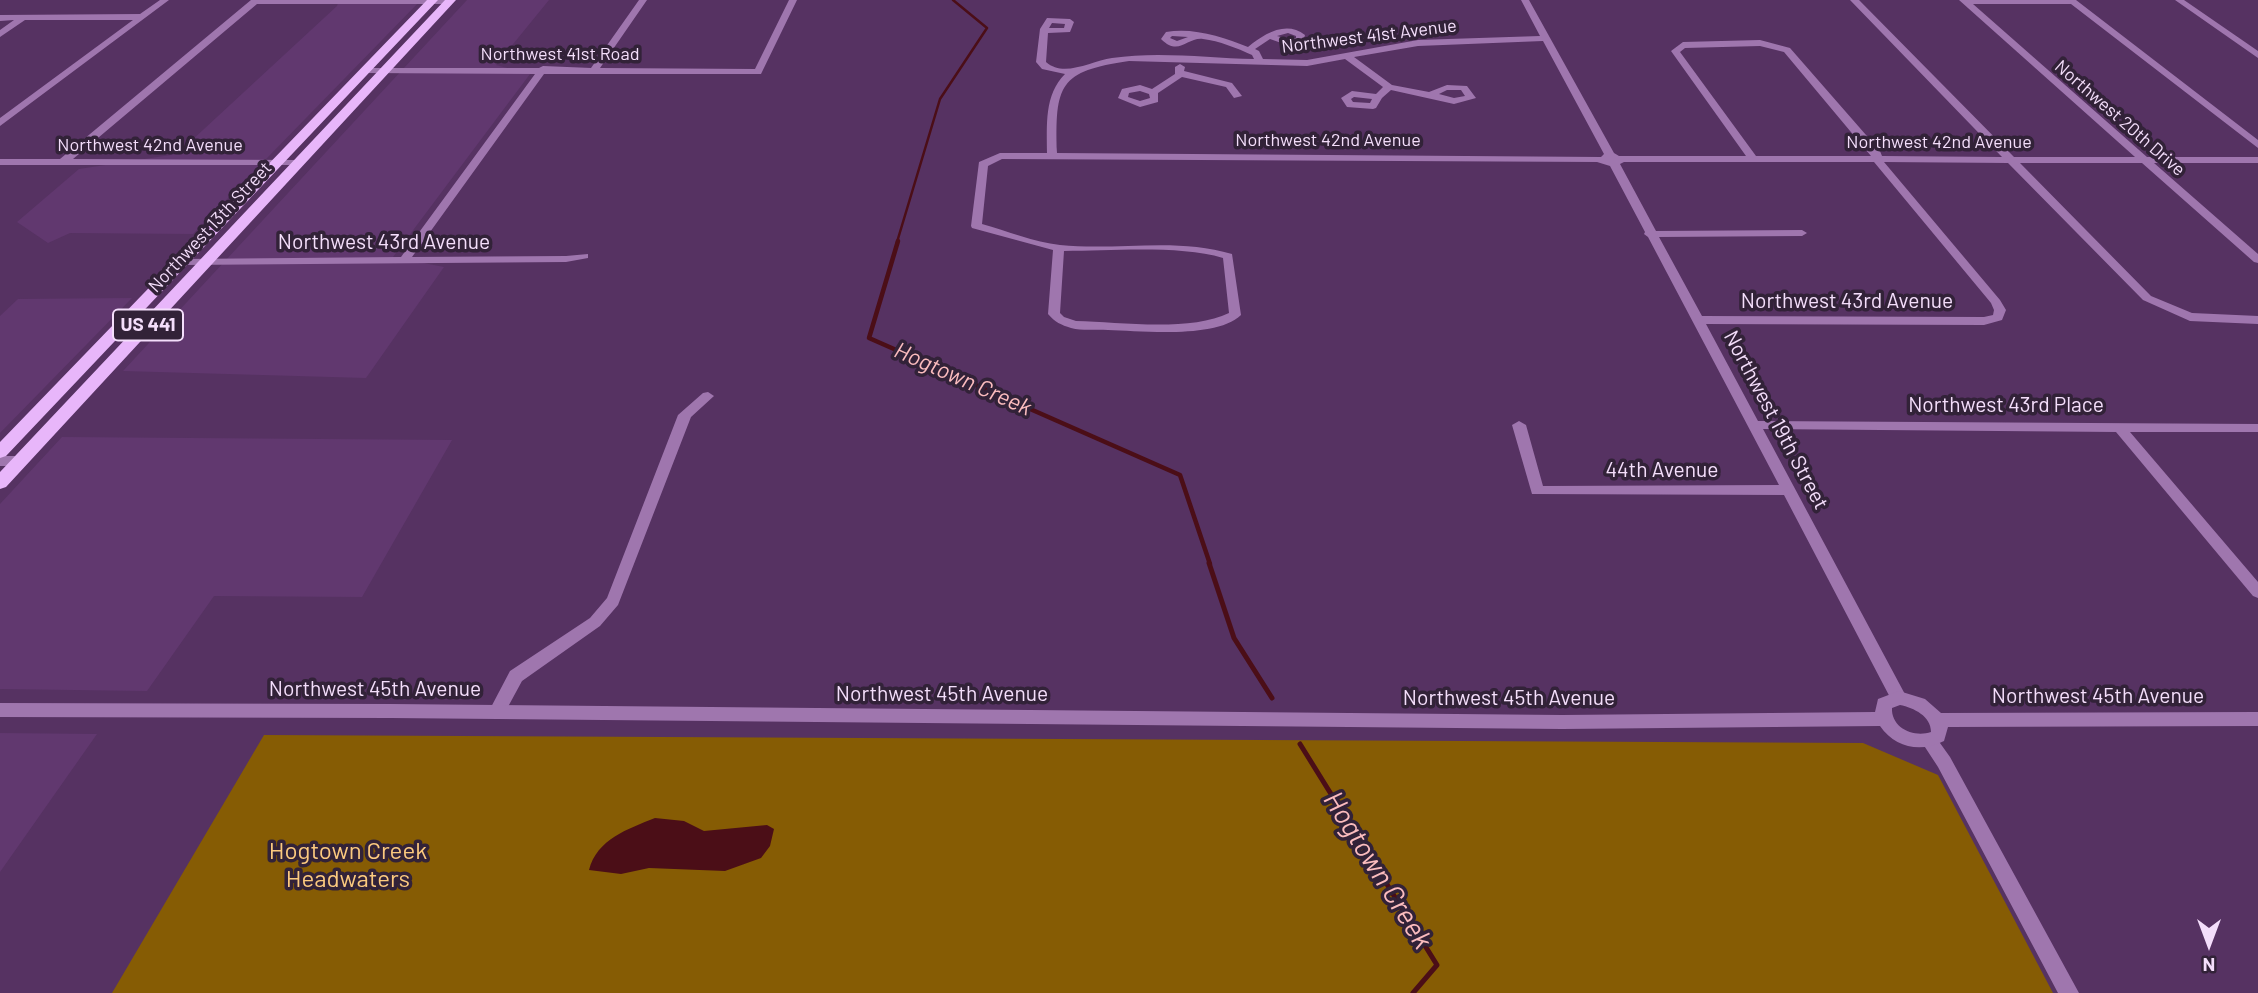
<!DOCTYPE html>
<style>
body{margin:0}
#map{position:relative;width:2258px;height:993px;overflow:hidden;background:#563262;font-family:Barlow,sans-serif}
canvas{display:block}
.north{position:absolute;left:2174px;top:909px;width:70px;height:70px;-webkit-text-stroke:5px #322238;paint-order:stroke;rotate:180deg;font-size:19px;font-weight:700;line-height:28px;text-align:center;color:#f4defb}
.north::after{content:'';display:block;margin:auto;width:24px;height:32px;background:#f4defb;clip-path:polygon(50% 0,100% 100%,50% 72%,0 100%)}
</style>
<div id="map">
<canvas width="2258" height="993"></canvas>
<div class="north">N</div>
</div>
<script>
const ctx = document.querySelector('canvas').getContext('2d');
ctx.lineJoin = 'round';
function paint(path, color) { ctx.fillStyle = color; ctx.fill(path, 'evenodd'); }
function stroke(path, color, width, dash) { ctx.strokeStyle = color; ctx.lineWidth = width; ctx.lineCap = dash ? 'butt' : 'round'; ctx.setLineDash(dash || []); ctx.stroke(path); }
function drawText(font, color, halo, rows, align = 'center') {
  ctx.font = font + ' Barlow,sans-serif'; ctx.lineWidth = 7; ctx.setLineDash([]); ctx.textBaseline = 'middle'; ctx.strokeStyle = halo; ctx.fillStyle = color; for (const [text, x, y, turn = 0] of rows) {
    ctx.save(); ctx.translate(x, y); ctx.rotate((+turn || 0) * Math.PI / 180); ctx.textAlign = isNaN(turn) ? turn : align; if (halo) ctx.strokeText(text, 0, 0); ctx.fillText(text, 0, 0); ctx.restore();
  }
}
paint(new Path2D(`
 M339 0H421L193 234 70 233 48 243 17 222 79 169 177 154 337 6Z
 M467 0H549L496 65 530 74 393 257 444 267 366 378 123 371Z
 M132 298 0 433V316L18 299Z
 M62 437 452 440 362 597 214 596 147 691 0 689V504Z
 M0 733 97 734 0 872Z`), '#61386f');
paint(new Path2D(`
 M264 735 1863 743 1938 775 2053 993H112Z`), '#865c04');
paint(new Path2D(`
 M655 818 684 821 704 831 767 825 774 829 770 846 761 858 725 871 649 868 621 874 589 870C597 839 628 829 655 818Z`), '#4b0e17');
stroke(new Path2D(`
 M897 242 940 99 987 28 953 0`), '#4b0e17', 2.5);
stroke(new Path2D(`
 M898 241 869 338 1180 475 1210 564`), '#4b0e17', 4.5);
stroke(new Path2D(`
 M1209 563 1234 638 1272 698
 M1300 744 1437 965 1413 993`), '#4b0e17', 5);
paint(new Path2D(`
 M160 0H169L0 126V118L133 20H25L0 37V30L14 20 0 21V15L140 14Z
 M251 0H451L453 2 449 4H257L73 159 299 160 303 161V165H0V159H60Z
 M639 0H647L600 68 755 69 789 0H797L761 74H544L412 257 566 256 588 254V258L566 262 183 265 177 262 183 259 401 257 535 74 366 73 361 70 363 68H539L543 66 591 68Z
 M1521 0H1529L1614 153 1619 156H1746L1671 51 1683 42 1760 40 1790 48 1880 151 1882 156 2002 157 1850 0H1859L2014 157H2135L1959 0H2076L2258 140V148L2071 4H1973L2147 157H2258V163H2154L2258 254V263L2254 262 2142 163H2020L2151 296 2192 313 2258 316V324L2190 321 2143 300 2008 163 1884 162 2000 300 2006 310 2002 320 1984 325 1706 324 1758 421 2258 424V432H2130L2258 582V598L2253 596 2116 432 1763 429 1907 698 1905 703 1899 705 1893 703 1784 495 1532 494 1512 425 1519 421 1526 425 1543 486 1779 485 1648 237 1644 234 1645 232 1610 166 1597 162 1002 159 988 166 982 224C1007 231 1034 242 1060 245 1118 251 1176 237 1232 254L1241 315C1216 339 1142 331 1108 330 1096 329 1082 331 1071 328 1061 325 1055 322 1048 314L1053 250 972 228 971 226 979 162 1000 153H1047C1047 125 1044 95 1065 74L1042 69 1036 62 1040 29 1047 18 1070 19 1074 22 1070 32 1048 33 1046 62C1064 78 1091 61 1112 58 1158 51 1208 58 1254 59L1252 55C1237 48 1219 41 1203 39 1187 37 1179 57 1161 39L1166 32C1193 27 1223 37 1248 47 1264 34 1286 20 1305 35L1303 42 1287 45 1270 39 1255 49 1259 51 1263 59 1307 60 1418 40 1540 36ZM1052 23 1065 24 1064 28H1049ZM1288 33 1296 36V38L1288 39 1277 36ZM1172 36 1188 37 1177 41 1170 38ZM1543 41 1604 154 1601 157 1057 153C1055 85 1059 71 1129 61L1307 66 1345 59 1383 87 1376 94 1352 91 1341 98 1347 107 1373 109 1376 108 1382 98 1391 90 1454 104 1476 98 1467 86 1447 85 1429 92 1392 85 1354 57 1418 46ZM1760 46 1784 52 1871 156H1756L1680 52 1685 48ZM1447 90H1461L1465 96 1454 98 1439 94ZM1354 97 1372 99 1370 103 1353 102 1351 99ZM1624 162H1874L1991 303 1994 310 1993 315 1984 317 1702 316 1659 237 1802 236 1807 233 1802 230 1656 231 1620 164ZM1064 251C1111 251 1179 245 1223 258L1229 313C1191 332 1119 322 1076 321L1064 317 1060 313Z
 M2175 0H2184L2258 51V58Z
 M1180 64 1185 67 1184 71 1232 83 1242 96 1234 98 1226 87 1182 77 1158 93V102L1140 107 1118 98 1122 89 1140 85 1152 89 1175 74V67ZM1140 91 1149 94 1150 98 1140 101 1128 97 1129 93Z
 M708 392 714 396 691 417 618 605 600 626 522 681 503 716 497 718 491 716 489 711 510 671 590 618 607 598 678 415 703 393Z
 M0 456H21L28 461 21 466H0Z
 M1929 734 1935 736 1950 757 2079 993H2058L1938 767 1921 741 1923 736Z`), '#9f76ae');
paint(new Path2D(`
 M1899 691 1925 699 1941 713 2258 712V726L1948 727 1944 741C1921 753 1895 748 1880 726L1562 729 391 718 0 717V703L391 704 1562 715 1875 712 1878 699ZM1900 705C1914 708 1931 716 1931 732 1914 738 1891 728 1892 708Z`), '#9f76ae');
paint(new Path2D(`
 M427 0H438L6 456 0 458V442Z
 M445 0H456L6 487 0 489V472Z`), '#e8b6fa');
drawText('18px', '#f4defb', '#322238', [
 ["Northwest 41st Avenue",1369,36,-7],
 ["Northwest 41st Road",560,54],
 ["Northwest 20th Drive",2120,118,41],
 ["Northwest 42nd Avenue",1328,140],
 ["Northwest 42nd Avenue",1939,142],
 ["Northwest 42nd Avenue",150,145],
 ["Northwest 13th Street",210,227,-47]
]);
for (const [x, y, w] of [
 [148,325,70]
]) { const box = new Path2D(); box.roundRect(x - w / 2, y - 15.5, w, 31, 5); ctx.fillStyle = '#322238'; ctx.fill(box); stroke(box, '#f4defb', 2); }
drawText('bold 19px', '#f4defb', null, [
 ["US 441",148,325]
]);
drawText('21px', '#f4defb', '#322238', [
 ["Northwest 43rd Avenue",384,242],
 ["Northwest 43rd Avenue",1847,301],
 ["Northwest 43rd Place",2006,405],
 ["Northwest 19th Street",1776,420,62],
 ["44th Avenue",1662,470],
 ["Northwest 45th Avenue",375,689],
 ["Northwest 45th Avenue",942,694],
 ["Northwest 45th Avenue",2098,696],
 ["Northwest 45th Avenue",1509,698]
]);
drawText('italic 23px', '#fbbcbe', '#322238', [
 ["Hogtown Creek",963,379,24]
]);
drawText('24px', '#fcca7f', '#322238', [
 ["Hogtown Creek",348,851],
 ["Headwaters",348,879]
]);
drawText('italic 28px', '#fbbcbe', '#322238', [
 ["Hogtown Creek",1378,870,58]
]);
</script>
